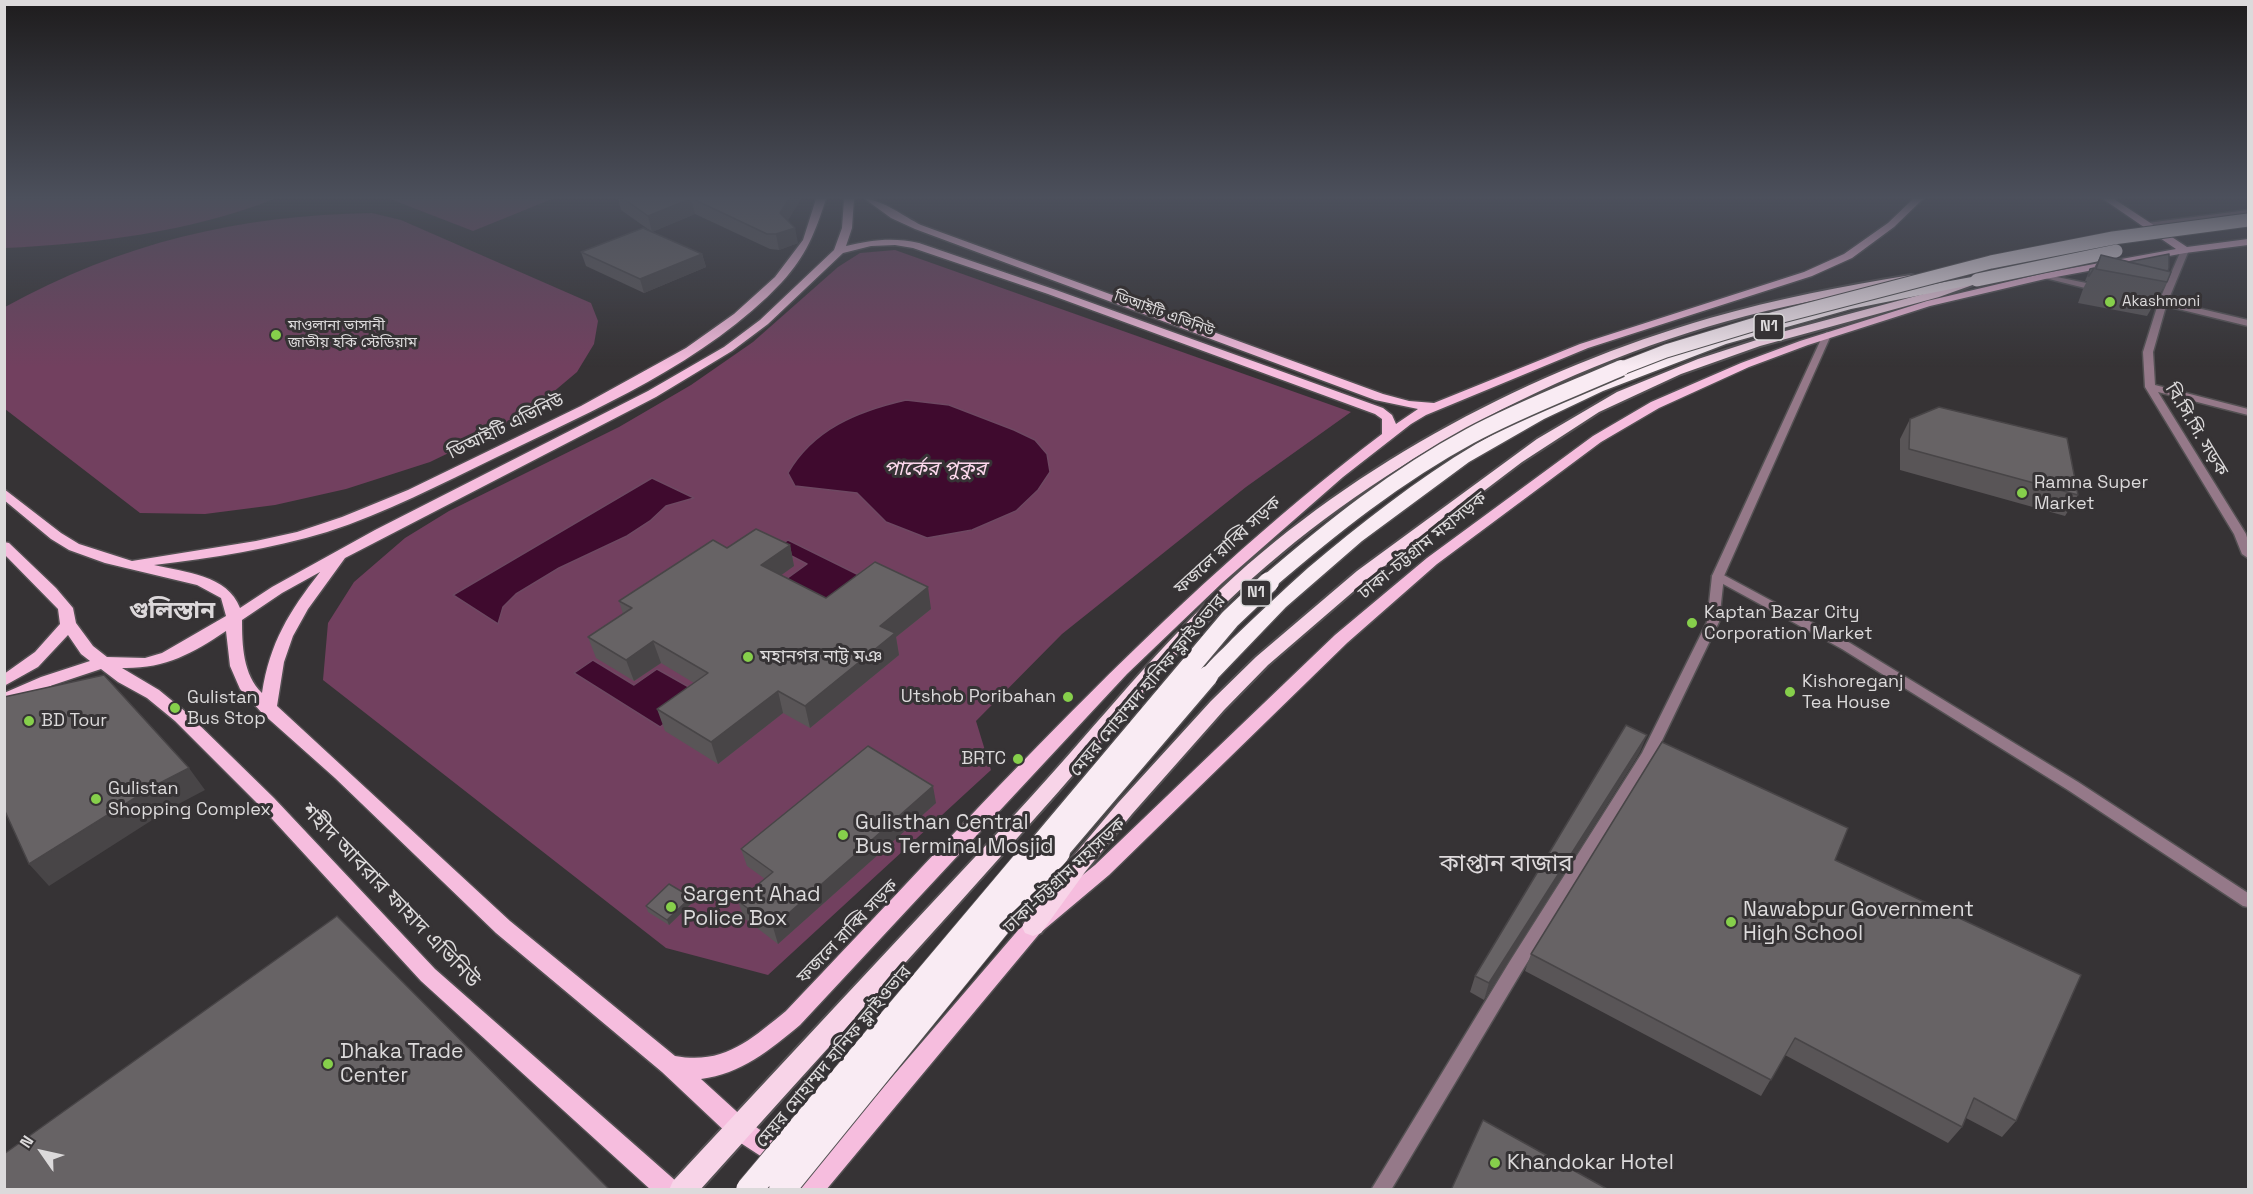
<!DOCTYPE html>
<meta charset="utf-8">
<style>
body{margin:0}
#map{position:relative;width:2253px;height:1194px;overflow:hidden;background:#363335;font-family:"Space Grotesk",sans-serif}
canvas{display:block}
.frame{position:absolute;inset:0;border:6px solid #dcdadb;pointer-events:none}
.north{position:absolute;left:12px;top:1122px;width:60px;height:60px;-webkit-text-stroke:4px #363335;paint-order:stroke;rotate:304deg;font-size:16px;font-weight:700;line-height:24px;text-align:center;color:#dcdadb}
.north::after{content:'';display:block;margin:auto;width:21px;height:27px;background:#dcdadb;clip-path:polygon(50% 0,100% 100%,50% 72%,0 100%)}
</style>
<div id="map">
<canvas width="2253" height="1194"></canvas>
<div class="frame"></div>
<div class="north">N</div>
</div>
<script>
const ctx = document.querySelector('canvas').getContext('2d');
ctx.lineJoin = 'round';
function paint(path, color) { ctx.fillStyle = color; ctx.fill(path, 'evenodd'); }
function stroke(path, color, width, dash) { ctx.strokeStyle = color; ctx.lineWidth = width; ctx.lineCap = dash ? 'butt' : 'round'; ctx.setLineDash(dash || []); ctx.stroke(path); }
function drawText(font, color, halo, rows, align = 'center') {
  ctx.font = font + ' "Space Grotesk","Noto Sans Bengali",sans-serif'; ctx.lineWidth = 6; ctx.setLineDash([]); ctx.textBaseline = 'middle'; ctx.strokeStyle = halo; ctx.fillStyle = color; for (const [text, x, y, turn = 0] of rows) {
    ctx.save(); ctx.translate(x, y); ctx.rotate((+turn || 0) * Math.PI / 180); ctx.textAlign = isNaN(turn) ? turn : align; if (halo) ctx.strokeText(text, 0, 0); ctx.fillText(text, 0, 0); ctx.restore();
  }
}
paint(new Path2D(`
 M5 199H274C190 232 94 244 5 248Z
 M390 199H552L473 231Z
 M372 213 401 220 591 303 598 321 594 344 577 372 539 404 492 432 430 462 346 489 275 505 205 514 140 513 5 409V307C121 243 239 215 372 213Z
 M895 250 1351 412 1246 487 1062 634 976 721 991 770 768 975 666 948 323 680 328 623 354 582 405 538 449 511 619 427 691 385 753 342 838 267 860 253Z`), '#72405f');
const water = new Path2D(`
 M906 400 949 405 1014 430 1035 440 1047 454 1050 472 1038 490 1016 511 972 530 927 538 886 522 857 493 795 486 788 473C813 429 858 411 906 400Z
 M652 478 694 498 666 506 650 521 627 536 559 568 516 594 503 607 498 624 453 595Z
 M788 540 871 581 834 609 782 582 807 564 776 548Z
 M593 660 634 685 657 669 703 695 660 727 574 673Z`);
paint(water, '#3f0a2e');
stroke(water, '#6e4862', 1.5);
const minor = new Path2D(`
 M2182 248 2189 250 2168 301 2248 320V326L2166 306 2153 352 2155 385 2248 409V415L2158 392 2246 534 2248 541V558L2242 554 2234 534 2145 387 2143 352 2158 304 2152 301 2156 298 2160 299Z
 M2042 274 2101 286 2105 289 2101 292 2045 278H2042Z
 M1718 572 1850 643 2078 782 2248 893V907L2243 906 2068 790 1842 649 1714 579 1712 576Z`);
const tertiary = new Path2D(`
 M2248 210V214L2147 227 2143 225 2147 223Z
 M1827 332 1831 335 1724 576 1719 622 1655 755 1522 971 1391 1190H1371L1510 961 1642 753 1707 622 1712 576 1823 335Z`);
const primary = new Path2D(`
 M816 199H826C815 233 806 256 782 282 707 362 594 410 497 457 441 484 386 513 327 532 271 549 213 558 154 565 184 572 228 575 240 608L272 587 375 530 648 391 724 347 760 320 834 250 842 228 844 199H854L852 228 846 246C871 240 893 237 919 243L1056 290 1383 408 1392 415 1396 424 1418 409 1375 400 915 229 891 218 865 199C881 199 905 217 921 225L1383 394 1409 401 1434 403 1580 344 1804 272 1844 254 1888 223 1913 199H1923L1894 227 1852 258 1812 276 1588 348 1426 415 1411 424 1343 477 1222 583 1127 674 800 1025C770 1050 741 1074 701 1079L746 1120 790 1151 794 1159 790 1167 782 1170 730 1136 662 1072 496 933 335 778 262 713 240 689 230 666 226 631C192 654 164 669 122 668L159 690 187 713 274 798 435 969 677 1182 681 1190H651L421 981 262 808 175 721 147 698 118 682 101 669 53 685 4 706V693L41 677 90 661 81 654 68 635 38 667 4 686V674L35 652 60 624 58 609 4 554V542L9 543 56 588 73 608 76 623 93 646 107 657 145 658 162 653 226 616 221 598 197 585 105 563 69 550 51 539 4 500V489L61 533 79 544 132 561 256 541 297 532 342 517 408 490 581 406 686 348 734 314 775 277 803 240ZM895 245 913 248 1048 294 1375 414 1382 419V434C1161 602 977 811 786 1011 750 1040 724 1065 675 1056L510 921 277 706 284 662 293 636 308 609 345 558 656 397 732 351 768 324 843 253 871 246ZM320 572C289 612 270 642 262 693 243 675 242 645 242 620L282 593Z
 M2103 199H2114L2187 247 2248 239V245L2185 253 2045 279 1930 306 1808 345 1749 367 1659 408 1601 442 1437 564 1347 643 1109 875 1040 933 826 1190H798L802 1182 1026 921 1095 865 1335 635 1427 558 1593 436 1651 402 1741 363 1800 341 1927 301 2045 273 2176 249Z`);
const trunk = new Path2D(`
 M1911 275 1915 276V280C1859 293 1802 301 1746 316 1643 343 1542 385 1449 438 1363 487 1282 546 1212 617 1150 680 1096 751 1036 817 925 942 812 1065 700 1190H669L673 1181C788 1057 903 934 1019 810 1087 737 1149 657 1222 588 1358 461 1532 370 1710 318 1776 299 1843 286 1911 275Z
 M1977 277 1981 278V282L1939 297 1760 346 1681 374 1599 412 1522 462 1369 578 1268 665 1224 710 1132 814 1085 872 1041 933 1033 936 1025 933 1022 927 1025 921 1070 860 1118 803 1211 701 1256 657 1357 571 1537 439 1617 392 1698 359 1778 333 1931 292Z`);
const motorway = new Path2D(`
 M1977 276 1983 280 1981 283 1851 309 1726 344 1603 391 1544 419 1469 462 1362 541 1286 607 1215 681 1208 683 1201 681 1198 676C1207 662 1221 651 1232 639 1257 615 1282 591 1308 568 1360 524 1417 479 1476 444 1630 355 1803 307 1977 276Z`);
stroke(minor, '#545153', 3);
stroke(tertiary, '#545153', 3);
stroke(primary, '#545153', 3);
stroke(trunk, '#545153', 4);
stroke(motorway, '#545153', 3);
paint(minor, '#957989');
paint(tertiary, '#957989');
paint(primary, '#f6bdde');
paint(trunk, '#f8d4e8');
paint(motorway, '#f9ebf3');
const motorwayBridgeFar3 = new Path2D(`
 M1977 280 2116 251
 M1617 370 1666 351 1775 318 1991 262 2113 238 2248 220`);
const motorwayBridgeFar2 = new Path2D(`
 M1267 583C1331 528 1396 476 1470 436 1518 410 1571 390 1621 368`);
const motorwayBridgeFar1 = new Path2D(`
 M1032 854 1230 619 1269 582
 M1056 854 1208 676`);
const motorwayBridge = new Path2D(`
 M749 1190 1034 852
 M782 1190 1057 852`);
stroke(motorwayBridgeFar3, '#545153', 15, []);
stroke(motorwayBridgeFar2, '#545153', 19, []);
stroke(motorwayBridgeFar1, '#545153', 23, []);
stroke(motorwayBridge, '#545153', 28, []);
stroke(motorwayBridgeFar3, '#f9ebf3', 13);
stroke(motorwayBridgeFar2, '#f9ebf3', 16);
stroke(motorwayBridgeFar1, '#f9ebf3', 20);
stroke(motorwayBridge, '#f9ebf3', 26);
paint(new Path2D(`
 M618 199H801L788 220 798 243 779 250 770 249 695 214 652 232 621 210Z
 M581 252 702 254 706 267 644 293 586 266Z
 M2101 255 2168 271 2167 282 2147 316 2078 303 2083 289 2087 281H2085L2088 274 2090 269 2094 268Z
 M1910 419 2078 495 2065 516 1900 470V439Z
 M790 545 794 566 781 575 826 598 931 609 896 637 899 655 810 728 783 713 718 764 665 731 657 709 694 683 661 663 634 681 596 658 588 637 623 614 619 601 727 548Z
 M1640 752 1484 1000 1470 992 1475 976Z
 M936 803 778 944 744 918 738 901 765 879 747 866 741 849Z
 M1835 860 2016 1121 2002 1137 1966 1118 1962 1127 1948 1143 1785 1055 1761 1096 1525 971 1531 954Z
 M693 902 669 925 648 912 646 906Z`), '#595557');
paint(new Path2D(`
 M690 199H691L695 214 652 232 648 216Z
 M789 199H801L783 228 780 213Z
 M795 228 798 243 779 250 776 234Z
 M702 254 706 267 644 293 640 279Z
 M790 545 794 566 766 586 761 565Z
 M928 587 931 609 896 637 899 655 810 728 805 706 880 626Z
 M653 641 661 663 634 681 626 660Z
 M778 691 783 713 718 764 711 742Z
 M1647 735 1640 752 1484 1000 1489 983Z
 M189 768 205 790 171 808 49 886 29 864 154 786Z
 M933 786 936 803 778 944 773 927Z
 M691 897 693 902 669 925 667 920Z`), '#484547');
const building = new Path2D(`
 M624 199H690L648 216Z
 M693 199H789L780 213 795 228 776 234H767Z
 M643 228 702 254 640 279 581 252Z
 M2169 254V268L2168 271 2128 262Z
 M2101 255 2171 272 2167 282 2096 269Z
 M2094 268 2089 276H2088L2090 269Z
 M1939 407 2067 438 2078 495 1909 449 1910 419Z
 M756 529 790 545 761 565 826 598 875 562 928 587 880 626 895 633 805 706 778 691 711 742 657 709 708 673 653 641 626 660 588 637 632 608 619 601 713 540 727 548Z
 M104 675 189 768 154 786 29 864 4 809V697Z
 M1626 725 1647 735 1489 983 1475 976Z
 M1662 742 1848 828 1835 860 2081 975 2016 1121 1974 1098 1962 1127 1795 1038 1771 1080 1531 954Z
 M868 746 933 786 773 927 738 901 773 872 741 849Z
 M669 884 691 897 667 920 646 906Z
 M337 916 610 1190H4V1154Z
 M1483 1120 1609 1190H1451Z`);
paint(building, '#676365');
stroke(building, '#484547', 1.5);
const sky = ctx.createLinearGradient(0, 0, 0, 367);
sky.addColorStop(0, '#1e1c1d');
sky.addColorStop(0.54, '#4c505c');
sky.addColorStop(1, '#4c505c00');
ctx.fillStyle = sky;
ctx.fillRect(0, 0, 2253, 367);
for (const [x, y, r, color] of [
 [2110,302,6,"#86cf4b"],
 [276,335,6,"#86cf4b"],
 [2022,493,6,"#86cf4b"],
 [1692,623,6,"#86cf4b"],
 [748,657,6,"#86cf4b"],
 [1790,692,6,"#86cf4b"],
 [1068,697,6,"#86cf4b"],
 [175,708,6,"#86cf4b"],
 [29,721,6,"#86cf4b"],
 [1018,759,6,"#86cf4b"],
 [96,799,6,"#86cf4b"],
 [843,835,6,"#86cf4b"],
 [671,907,6,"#86cf4b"],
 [1731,922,6,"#86cf4b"],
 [328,1064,6,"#86cf4b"],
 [1495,1163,6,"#86cf4b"]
]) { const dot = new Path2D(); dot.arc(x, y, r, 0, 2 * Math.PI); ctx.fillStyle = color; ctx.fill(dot); stroke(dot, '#363335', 2); }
drawText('15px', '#dcdadb', '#363335', [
 ["Akashmoni",2122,302],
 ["মাওলানা ভাসানী",288,326],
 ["জাতীয় হকি স্টেডিয়াম",288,343]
], 'left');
drawText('15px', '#dcdadb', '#363335', [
 ["ডিআইটি এভিনিউ",1164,314,20]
]);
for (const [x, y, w] of [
 [1769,327,30],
 [1256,593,30]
]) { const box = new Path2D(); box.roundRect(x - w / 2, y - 13, w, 26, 4.5); ctx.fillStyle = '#363335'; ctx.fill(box); stroke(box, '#dcdadb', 1.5); }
drawText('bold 16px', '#dcdadb', null, [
 ["N1",1769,327],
 ["N1",1256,593]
]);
drawText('18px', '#dcdadb', '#363335', [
 ["ডিআইটি এভিনিউ",506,427,-26],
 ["বি.সি.সি. সড়ক",2196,430,59],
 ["ফজলে রাব্বি সড়ক",1228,546,-42],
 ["ঢাকা-চট্টগ্রাম মহাসড়ক",1423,546,-39],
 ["মেয়র মোহাম্মদ হানিফ ফ্লাইওভার",1148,686,-50],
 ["ঢাকা-চট্টগ্রাম মহাসড়ক",1065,876,-43],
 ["ফজলে রাব্বি সড়ক",848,932,-46],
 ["মেয়র মোহাম্মদ হানিফ ফ্লাইওভার",834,1057,-50]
]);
drawText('18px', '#dcdadb', '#363335', [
 ["Ramna Super",2034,483],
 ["Market",2034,504],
 ["Kaptan Bazar City",1704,613],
 ["Corporation Market",1704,634],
 ["মহানগর নাট্ট মঞ",760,657],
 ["Kishoreganj",1802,682],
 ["Tea House",1802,703],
 ["Utshob Poribahan",1056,697,"right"],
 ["Gulistan",187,698],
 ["Bus Stop",187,719],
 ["BD Tour",41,721],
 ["BRTC",1006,759,"right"],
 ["Gulistan",108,789],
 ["Shopping Complex",108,810]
], 'left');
drawText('italic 20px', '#fdd8ed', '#363335', [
 ["পার্কের পুকুর",935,470]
]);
drawText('21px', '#dcdadb', '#363335', [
 ["Gulisthan Central",855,823],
 ["Bus Terminal Mosjid",855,847],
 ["Sargent Ahad",683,895],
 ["Police Box",683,919],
 ["Nawabpur Government",1743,910],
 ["High School",1743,934],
 ["Dhaka Trade",340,1052],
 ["Center",340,1076],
 ["Khandokar Hotel",1507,1163]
], 'left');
drawText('21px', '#dcdadb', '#363335', [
 ["শহীদ আবরার ফাহাদ এভিনিউ",390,896,46]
]);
drawText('bold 24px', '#ddd9db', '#363335', [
 ["গুলিস্তান",172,611]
]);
drawText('24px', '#ddd9db', '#363335', [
 ["কাপ্তান বাজার",1506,864]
]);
</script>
